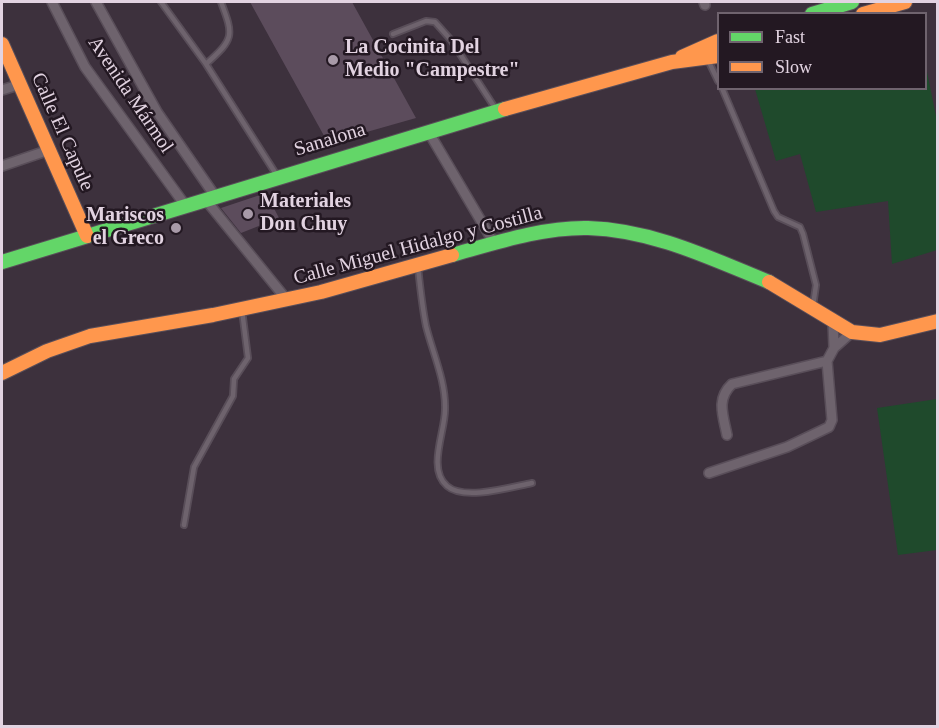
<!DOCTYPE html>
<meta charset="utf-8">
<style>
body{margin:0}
#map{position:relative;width:939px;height:728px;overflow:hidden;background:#3d313d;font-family:Georgia,serif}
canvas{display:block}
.frame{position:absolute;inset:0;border:3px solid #e2d3e1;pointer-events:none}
.legend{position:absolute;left:717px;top:12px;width:210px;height:78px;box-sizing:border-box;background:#231822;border:2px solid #6f636e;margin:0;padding:8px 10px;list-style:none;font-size:18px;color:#e2d3e1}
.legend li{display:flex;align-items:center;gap:12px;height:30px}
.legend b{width:30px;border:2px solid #6f636e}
</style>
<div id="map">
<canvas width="939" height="728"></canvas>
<div class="frame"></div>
<ul class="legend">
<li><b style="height:8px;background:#63d668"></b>Fast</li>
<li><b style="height:8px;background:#ff974d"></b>Slow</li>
</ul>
</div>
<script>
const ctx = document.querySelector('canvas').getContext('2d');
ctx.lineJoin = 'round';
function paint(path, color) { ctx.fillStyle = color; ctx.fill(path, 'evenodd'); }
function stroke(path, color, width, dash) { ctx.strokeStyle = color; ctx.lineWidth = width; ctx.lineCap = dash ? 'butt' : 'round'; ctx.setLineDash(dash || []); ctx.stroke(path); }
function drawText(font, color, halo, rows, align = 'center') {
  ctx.font = font + ' Georgia,serif'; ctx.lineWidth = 5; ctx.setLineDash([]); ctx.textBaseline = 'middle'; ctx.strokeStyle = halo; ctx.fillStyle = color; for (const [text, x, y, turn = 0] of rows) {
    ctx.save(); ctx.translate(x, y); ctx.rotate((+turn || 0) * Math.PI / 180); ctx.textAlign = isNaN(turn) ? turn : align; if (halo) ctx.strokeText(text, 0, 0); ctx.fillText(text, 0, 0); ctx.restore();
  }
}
paint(new Path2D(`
 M926 67 937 121V250L892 264 888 201 816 212 800 154 776 161 755 89 926 88Z
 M937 399V550L898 555 877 408Z`), '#1f4a2c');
paint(new Path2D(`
 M250 2H352L416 118 328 143Z
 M266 193 279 218 241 233 221 208Z`), '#5c4c5c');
const lane = new Path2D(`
 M161 2 206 64 276 174
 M393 34 426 21 435 22 451 40 495 108
 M708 60 718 81
 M206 64C234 39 234 36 221 2
 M722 88 774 211 778 217 800 227 803 234 816 285 813 306
 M418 267C420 286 422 306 426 326 433 354 446 381 445 410 445 432 427 469 447 486 464 501 511 487 532 483
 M184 525 194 467 233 396 234 379 248 358 242 310`);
const street = new Path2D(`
 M52 2 85 67 185 205
 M96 2 157 112 215 196
 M704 2 705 5
 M2 90 21 84
 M428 131 494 243
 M2 166 49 150
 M205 199 287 300
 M833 322 834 348
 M727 435C723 415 716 399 732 384L827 361 834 348 852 332
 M709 473 787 447 829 427 832 420 827 361`);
const fast = new Path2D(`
 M812 14 852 2
 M452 255C495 243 543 227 588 228 653 230 710 258 769 282
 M2 262 505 109`);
const slow = new Path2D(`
 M863 14 905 2
 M2 44 87 236
 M682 57 718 41
 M505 109 672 62 718 56
 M769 282 852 332 880 335 938 321
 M2 373 47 351 90 336 213 315 321 292 452 255`);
stroke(lane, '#594e59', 8);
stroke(street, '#594e59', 12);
stroke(fast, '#594e59', 16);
stroke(slow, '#594e59', 16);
stroke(lane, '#6e636d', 4.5);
stroke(street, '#6e636d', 9);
stroke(fast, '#63d668', 14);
stroke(slow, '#ff974d', 14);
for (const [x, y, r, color] of [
 [333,60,6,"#a89aa8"],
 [248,214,6,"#a89aa8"],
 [176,228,6,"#a89aa8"]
]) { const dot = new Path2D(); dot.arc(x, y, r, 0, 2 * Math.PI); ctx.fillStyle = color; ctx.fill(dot); stroke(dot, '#231822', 2); }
drawText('bold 20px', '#e2d3e1', '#231822', [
 ["La Cocinita Del",345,48],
 ["Medio \"Campestre\"",345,71],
 ["Materiales",260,202],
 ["Don Chuy",260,225],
 ["Mariscos",164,216,"right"],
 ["el Greco",164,239,"right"]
], 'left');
drawText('20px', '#e2d3e1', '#231822', [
 ["Avenida Mármol",130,95,56],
 ["Calle El Capule",62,132,66],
 ["Sanalona",330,140,-17],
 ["Calle Miguel Hidalgo y Costilla",418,246,-15]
]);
</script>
